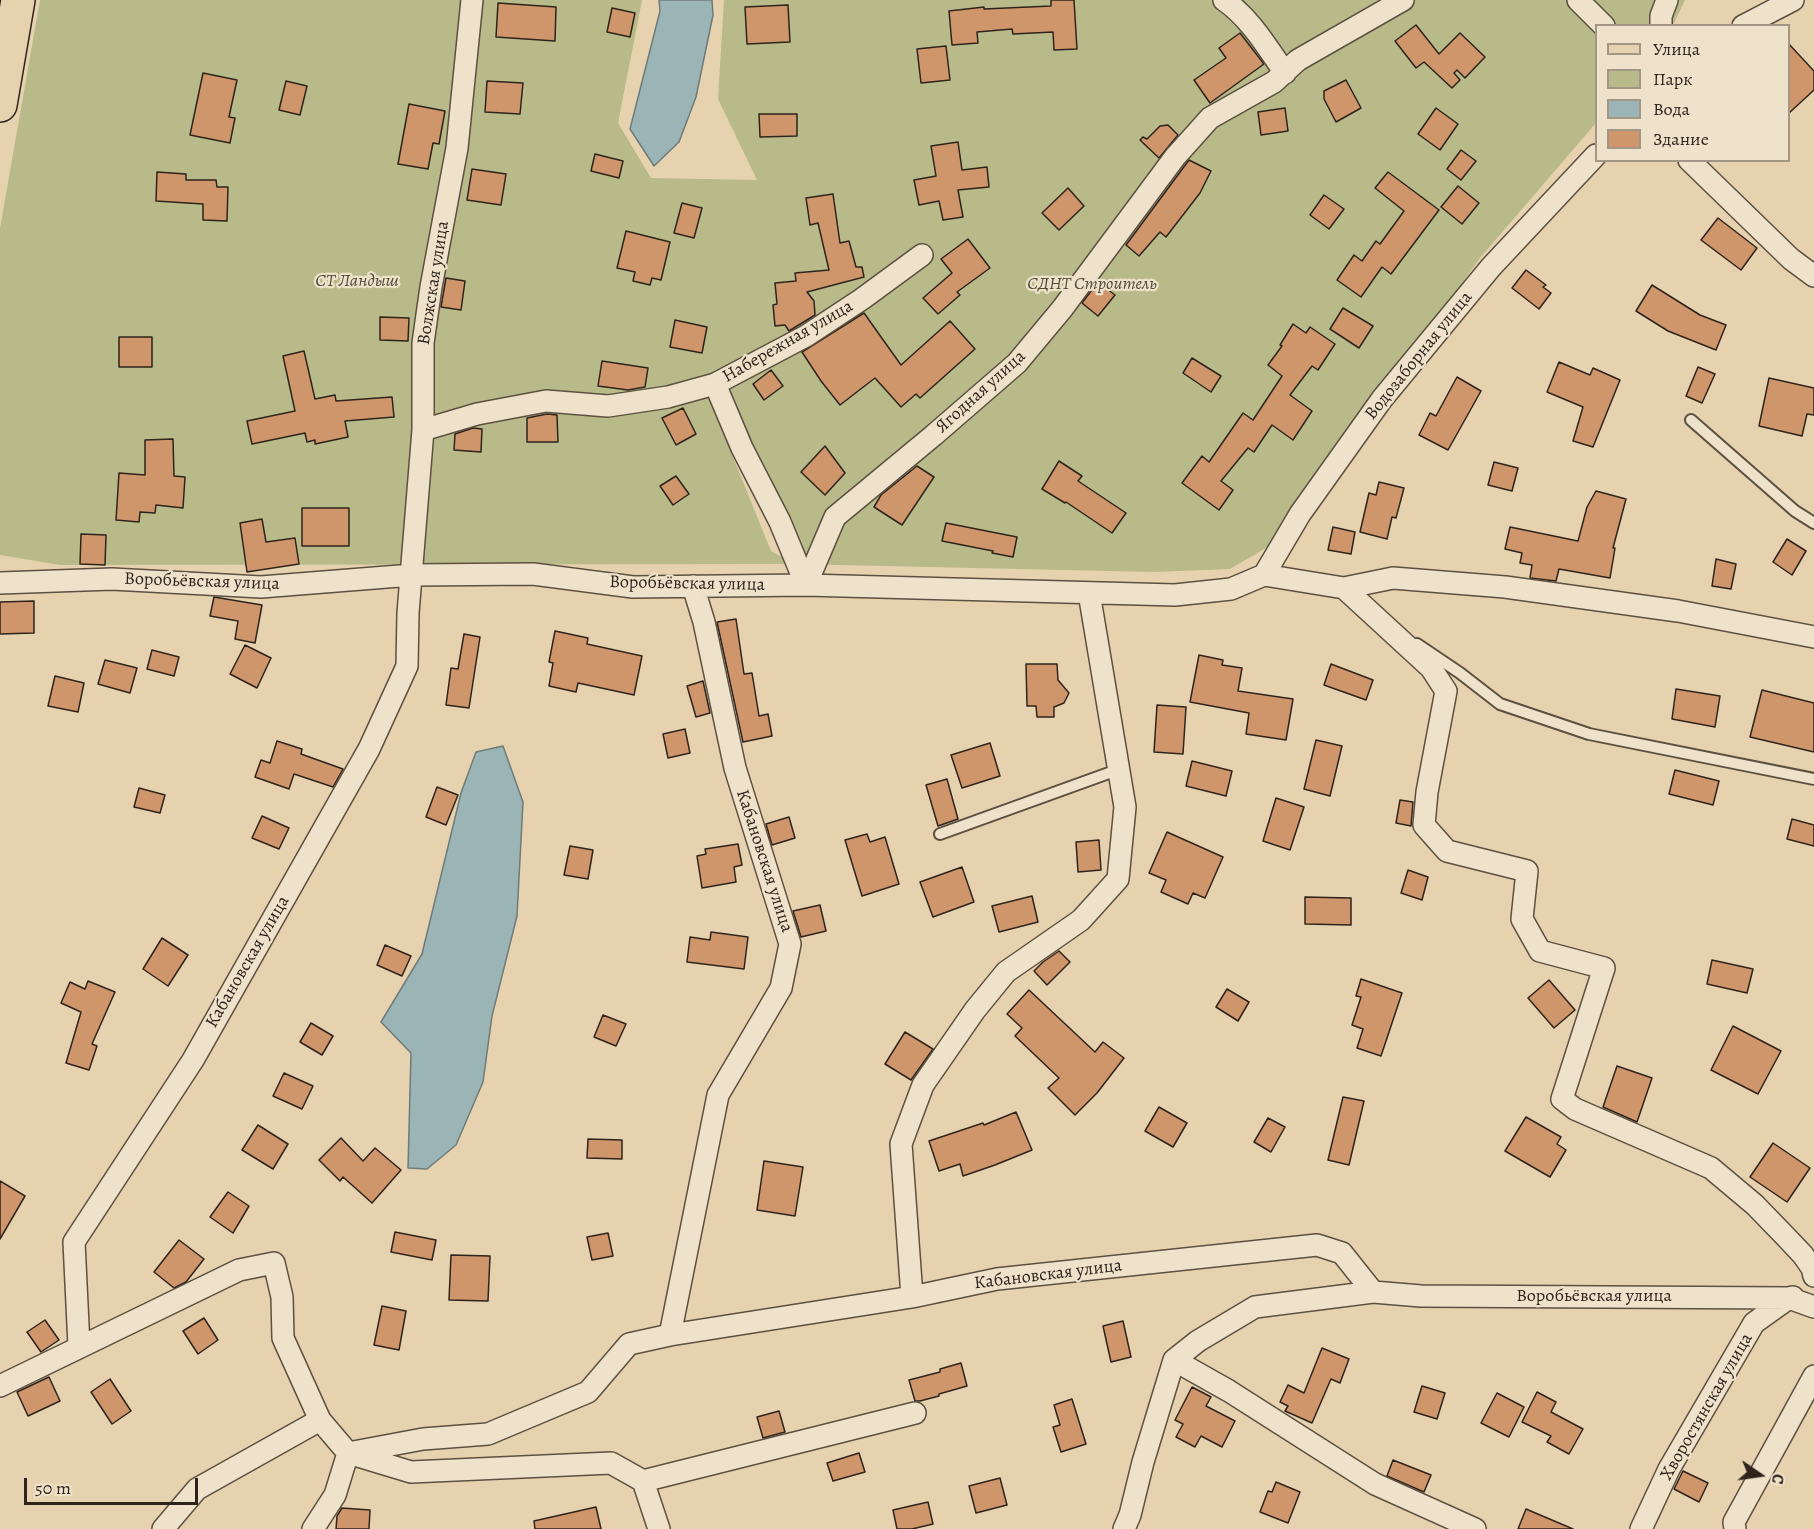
<!DOCTYPE html>
<meta charset="utf-8">
<style>
body{margin:0}
#map{position:relative;width:1814px;height:1529px;overflow:hidden;background:#e7d2af;font-family:Alegreya,serif}
canvas{display:block}
.legend{position:absolute;left:1595px;top:24px;width:195px;height:138px;box-sizing:border-box;background:#efe2cb;border:2px solid #a29685;margin:0;padding:8px 10px;list-style:none;font-size:18px;color:#2e241c}
.legend li{display:flex;align-items:center;gap:12px;height:30px}
.legend b{width:30px;border:2px solid #a29685}
.north{position:absolute;left:1730px;top:1445px;width:60px;height:60px;-webkit-text-stroke:4px #efe2cb;paint-order:stroke;rotate:103deg;font-size:16px;font-weight:700;line-height:24px;text-align:center;color:#2e241c}
.north::after{content:'';display:block;margin:auto;width:21px;height:27px;background:#2e241c;clip-path:polygon(50% 0,100% 100%,50% 72%,0 100%)}
.scale{position:absolute;left:24px;top:1478px;width:174px;height:27px;box-sizing:border-box;border:3px solid #2e241c;border-top:0;padding-left:8px;font-size:18px;line-height:21px;white-space:nowrap;color:#2e241c;-webkit-text-stroke:4px #efe2cb;paint-order:stroke}
</style>
<div id="map">
<canvas width="1814" height="1529"></canvas>
<ul class="legend">
<li><b style="height:8px;background:#e7d2af"></b>Улица</li>
<li><b style="height:16px;background:#b8bb89"></b>Парк</li>
<li><b style="height:16px;background:#9bb5b6"></b>Вода</li>
<li><b style="height:16px;background:#cf956b"></b>Здание</li>
</ul>
<div class="north">С</div>
<div class="scale">50 m</div>
</div>
<script>
const ctx = document.querySelector('canvas').getContext('2d');
ctx.lineJoin = 'round';
function paint(path, color) { ctx.fillStyle = color; ctx.fill(path, 'evenodd'); }
function stroke(path, color, width, dash) { ctx.strokeStyle = color; ctx.lineWidth = width; ctx.lineCap = dash ? 'butt' : 'round'; ctx.setLineDash(dash || []); ctx.stroke(path); }
function drawText(font, color, halo, rows, align = 'center') {
  ctx.font = font + ' Alegreya,serif'; ctx.lineWidth = 4.5; ctx.setLineDash([]); ctx.textBaseline = 'middle'; ctx.strokeStyle = halo; ctx.fillStyle = color; for (const [text, x, y, turn = 0] of rows) {
    ctx.save(); ctx.translate(x, y); ctx.rotate((+turn || 0) * Math.PI / 180); ctx.textAlign = isNaN(turn) ? turn : align; if (halo) ctx.strokeText(text, 0, 0); ctx.fillText(text, 0, 0); ctx.restore();
  }
}
paint(new Path2D(`
 M40 0H642L618 123 651 178 757 180 718 99 724 0H1685L1673 25 1596 26V123L1480 258 1278 541 1230 569 1154 572 794 564 60 565 0 555V228ZM714 410 793 563 771 551Z`), '#b8bb89');
const water = new Path2D(`
 M659 0H712L713 15 696 97 679 142 654 166 630 129 660 11Z
 M503 746 523 802 517 916 492 1016 483 1082 456 1145 427 1169 408 1168 411 1053 381 1022 422 954 461 793 476 752Z`);
paint(water, '#9bb5b6');
stroke(water, '#6f7b78', 1.5);
const building = new Path2D(`
 M1051 0H1074L1077 49 1054 50 1053 32 1013 34 1012 29 977 32 978 43 952 45 949 11 984 7V9L1051 6Z
 M498 3 556 7 555 41 496 37Z
 M788 5 790 42 747 44 745 7Z
 M612 8 635 13 630 37 607 32Z
 M1416 25 1439 54 1460 33 1485 57 1465 78 1457 70 1454 73 1460 80 1452 88 1424 62 1416 68 1395 41Z
 M1240 33 1264 64 1210 103 1194 80 1226 58 1219 48Z
 M1788 43 1814 71V90L1788 114Z
 M946 46 950 80 921 83 917 49Z
 M203 73 237 80 229 117 235 118 230 143 190 135Z
 M1346 80 1361 108 1336 122 1324 99V91Z
 M286 81 307 86 300 115 279 110Z
 M487 81 523 83 520 114 485 112Z
 M409 104 445 111 439 144 433 143 428 169 398 164Z
 M1285 108 1288 131 1261 135 1258 112Z
 M1436 108 1458 124 1440 150 1418 134Z
 M759 114H797V136L760 137Z
 M1168 125 1178 135 1159 158 1140 140 1143 137 1147 139 1160 126Z
 M958 142 962 170 987 167 989 187 958 190 963 217 943 220 939 201 919 205 914 180 936 176 931 146Z
 M1461 150 1476 161 1461 180 1447 169Z
 M595 154 623 161 619 178 591 171Z
 M1189 160 1211 171 1200 193 1166 237 1160 232 1139 256 1126 245Z
 M472 169 506 174 501 205 467 200Z
 M157 172 186 174V180H216L217 187H228L227 221 203 220V204L156 201Z
 M1388 172 1439 210 1391 274 1382 267 1361 297 1337 280 1354 255 1362 261 1376 241 1380 244 1404 211 1375 188Z
 M1458 186 1479 203 1462 224 1441 207Z
 M1068 188 1084 206 1059 230 1042 213Z
 M833 194 840 243 849 241 856 267H862L864 277 807 292 814 301 815 315 789 331 785 325 775 326 773 305 777 304 775 283 796 281 795 273 829 270 818 223 810 225 806 198Z
 M1324 195 1344 209 1329 229 1310 215Z
 M682 203 702 208 694 238 674 233Z
 M1718 218 1757 248 1741 270 1701 240Z
 M626 231 670 242 661 280 652 278 650 285 633 281 635 272 617 268Z
 M968 239 990 268 957 292 960 295 938 314 923 298 952 273 941 259Z
 M1526 270 1546 285 1543 287 1551 293 1539 309 1512 288Z
 M446 278 465 281 461 310 441 307Z
 M1098 282 1115 295 1098 316 1082 303Z
 M1652 285 1700 315 1726 325 1716 350 1668 331 1636 311Z
 M1343 308 1373 326 1359 348 1330 329Z
 M864 313 901 365 950 321 975 349 920 398 916 394 901 407 875 378 840 405 821 381 802 352Z
 M380 317 409 318 408 341 380 340Z
 M675 320 707 327 702 353 670 347Z
 M1293 324 1306 333 1310 327 1335 344 1318 370 1312 366 1290 395 1312 411 1293 440 1272 425 1254 452 1248 448 1221 481 1233 490 1219 510 1182 483 1202 456 1209 462 1243 413 1253 420 1282 376 1268 365 1282 346 1280 345Z
 M119 337H152V367H119Z
 M304 351 315 399 335 395 336 401 392 397 394 417 345 421 348 437 315 444V440L307 442 305 433 252 444 247 421 295 411 283 356Z
 M1192 358 1221 376 1211 392 1183 373Z
 M602 361 648 368 645 387 628 390 598 386Z
 M1559 362 1590 375 1593 368 1620 380 1593 447 1573 441 1583 407 1547 392Z
 M1698 367 1715 374 1702 403 1686 396Z
 M771 370 783 386 764 400 753 384Z
 M1457 377 1481 391 1448 450 1419 435 1430 413 1436 416Z
 M1769 378 1814 388V415L1807 414 1802 436 1759 426Z
 M683 408 696 434 676 445 662 418Z
 M547 414 557 415 558 442H527V418Z
 M473 428 482 429 481 452 454 450 455 434Z
 M173 439 174 476 185 477 183 508 156 505 155 513 140 512 139 522 116 520 119 473 145 475V440Z
 M825 446 845 473 825 495 801 472Z
 M1059 461 1082 476 1078 481 1126 513 1112 533 1066 502 1065 503 1042 489Z
 M1494 462 1518 468 1512 491 1488 485Z
 M917 466 934 477 902 525 874 507 881 495Z
 M676 476 689 494 673 505 660 486Z
 M1379 482 1404 488 1396 518 1392 517 1387 539 1360 532 1369 493 1376 495Z
 M1596 491 1626 499 1613 548H1615L1610 578 1559 569 1556 581 1530 578 1532 565 1520 563 1522 553 1505 549 1510 527 1578 541 1587 507Z
 M302 508H349V546H302Z
 M262 519 266 542 295 538 299 564 247 572 240 523Z
 M946 523 1017 537 1013 557 992 553 993 551 942 541Z
 M1333 527 1355 532 1351 554 1328 550Z
 M81 534 106 535 105 565 80 564Z
 M1787 539 1806 551 1792 575 1773 562Z
 M1716 559 1736 564 1731 589 1712 586Z
 M214 597 262 605 255 643 235 639 238 621 210 616Z
 M34 601V633L0 634V602Z
 M736 619 744 674 752 673 759 716 768 714 772 736 743 742 717 622Z
 M555 631 588 638 587 644 642 656 634 695 578 683 576 692 549 686 553 663 549 662Z
 M464 634 480 637 469 708 446 705 451 668 458 669Z
 M245 645 271 658 257 688 230 674Z
 M152 650 179 657 174 676 147 669Z
 M1199 655 1223 660 1222 665 1242 668 1238 691 1293 699 1286 740 1246 734 1249 713 1190 702Z
 M105 660 137 668 130 693 98 684Z
 M1026 664H1057L1058 680 1069 693 1064 703 1054 707V717H1037L1036 706H1027Z
 M1331 664 1373 680 1366 700 1324 685Z
 M55 676 84 683 78 712 48 706Z
 M703 681 710 713 696 717 687 686Z
 M1676 689 1720 696 1715 727 1672 719Z
 M1762 690 1814 703V752L1750 737Z
 M1157 705 1186 707 1183 754 1154 752Z
 M685 729 690 753 668 758 663 734Z
 M1316 740 1342 746 1330 796 1304 789Z
 M277 741 302 749 301 754 343 769 333 787 294 774 289 789 255 777 261 760 270 763Z
 M990 743 1000 776 962 788 951 755Z
 M1192 761 1232 771 1226 796 1186 786Z
 M1675 770 1719 781 1713 805 1669 794Z
 M947 779 958 819 938 826 926 785Z
 M437 787 458 795 446 825 426 817Z
 M139 788 165 795 160 813 134 807Z
 M1276 798 1304 807 1290 850 1263 841Z
 M1400 800 1413 802 1411 826 1396 823Z
 M262 816 289 828 279 849 252 838Z
 M789 817 795 838 772 845 766 824Z
 M1792 819 1814 825V846L1787 839Z
 M1167 832 1223 857 1205 898 1193 893 1188 904 1161 892 1166 880 1149 873Z
 M867 834 870 842 885 837 899 884 862 896 845 840Z
 M1099 840 1101 870 1078 872 1076 842Z
 M738 844 742 865 734 867 736 882 702 888 697 856 706 854 705 849Z
 M570 846 593 850 588 879 564 875Z
 M962 867 974 902 933 917 920 882Z
 M1408 870 1428 877 1422 900 1401 893Z
 M1032 896 1038 922 999 932 992 906Z
 M1305 897 1351 898V925L1305 924Z
 M820 905 826 931 801 937 793 911Z
 M711 932 748 937 744 969 687 962 690 937 710 940Z
 M162 938 188 955 168 986 143 969Z
 M385 945 411 956 402 976 377 965Z
 M1059 951 1070 962 1047 985 1034 971 1043 962Z
 M1712 960 1753 969 1747 993 1707 984Z
 M1361 979 1402 993 1381 1056 1357 1048 1363 1029 1352 1025 1361 997 1356 996Z
 M1549 980 1575 1010 1554 1028 1528 998Z
 M88 981 115 992 92 1044 97 1046 89 1070 66 1063 81 1012 61 1003 70 982 85 989Z
 M1227 989 1249 1002 1238 1021 1216 1007Z
 M1029 990 1095 1052 1103 1042 1124 1058 1097 1093 1075 1115 1048 1088 1059 1078 1015 1036 1022 1028 1007 1014Z
 M603 1015 626 1024 616 1046 594 1037Z
 M311 1023 333 1036 322 1055 300 1042Z
 M1733 1026 1781 1051 1758 1094 1711 1070Z
 M905 1032 933 1049 911 1080 885 1064Z
 M1617 1066 1652 1078 1637 1122 1603 1107Z
 M284 1073 313 1086 302 1109 273 1096Z
 M1343 1097 1364 1101 1349 1165 1328 1160Z
 M1159 1107 1187 1123 1173 1147 1145 1131Z
 M1016 1112 1032 1150 995 1165 963 1176 960 1164 939 1171 929 1141 983 1123 984 1125Z
 M1526 1117 1561 1137 1557 1144 1566 1150 1550 1177 1505 1151Z
 M1268 1118 1285 1127 1271 1152 1254 1142Z
 M258 1125 288 1144 273 1169 242 1150Z
 M341 1138 363 1161 375 1148 401 1170 372 1203 343 1177 340 1181 319 1160Z
 M588 1139 622 1140V1159L587 1158Z
 M1773 1143 1810 1168 1787 1202 1750 1177Z
 M764 1161 803 1167 795 1216 757 1210Z
 M0 1181 25 1196 0 1239Z
 M228 1192 249 1206 233 1233 210 1217Z
 M395 1232 436 1240 432 1260 391 1252Z
 M608 1233 613 1256 592 1260 587 1237Z
 M179 1240 204 1259 186 1282 174 1288 154 1272Z
 M451 1255 490 1256 488 1301 449 1300Z
 M382 1306 406 1311 399 1350 374 1345Z
 M204 1318 218 1340 198 1354 183 1331Z
 M45 1320 59 1340 41 1352 27 1332Z
 M1123 1321 1131 1357 1111 1362 1103 1326Z
 M1322 1348 1349 1359 1340 1383 1331 1379 1312 1423 1285 1411 1288 1406 1280 1402 1288 1385 1304 1393Z
 M961 1363 967 1386 939 1394V1396L920 1401H915L909 1380 940 1372V1369Z
 M49 1377 60 1401 28 1416 17 1392Z
 M110 1379 131 1411 112 1424 91 1392Z
 M1422 1386 1445 1393 1437 1419 1414 1412Z
 M1192 1387 1211 1397 1206 1406 1235 1421 1222 1447 1201 1436 1195 1447 1176 1437 1183 1424 1175 1420Z
 M1537 1392 1556 1402 1551 1412 1583 1429 1569 1454 1547 1442 1551 1436 1522 1422Z
 M1497 1393 1524 1407 1509 1437 1481 1423Z
 M1072 1399 1086 1444 1061 1452 1053 1427 1060 1425 1054 1405Z
 M779 1411 785 1432 763 1438 757 1417Z
 M859 1453 865 1472 833 1481 827 1463Z
 M1393 1460 1431 1475 1424 1492 1387 1476Z
 M1683 1471 1708 1483 1699 1502 1674 1489Z
 M1000 1478 1007 1505 976 1513 969 1486Z
 M1276 1482 1300 1492 1288 1523 1260 1512 1268 1491 1272 1492Z
 M928 1502 933 1524 912 1529H897L893 1510Z
 M596 1507 601 1529H535L534 1521Z
 M342 1508 370 1510 369 1529H336L337 1516Z
 M1526 1509 1573 1529H1518Z`);
paint(building, '#cf956b');
stroke(building, '#2e241c', 1.5);
const service = new Path2D(`
 M1691 420 1795 511 1814 523
 M1417 644 1460 673 1500 704 1589 734 1814 779
 M940 834 1120 769`);
const minor = new Path2D(`
 M1224 0C1250 18 1267 47 1285 73
 M1578 0 1604 26
 M1661 26V16L1667 0
 M1743 26 1793 0
 M1689 160 1791 259 1814 276
 M715 384 742 448 780 522 806 585
 M423 430 477 414 546 401 608 406 668 397 715 384 806 336 862 299 922 255
 M1264 575 1344 588 1393 578 1505 587 1678 611 1814 637
 M1264 575 1300 514 1382 399 1491 267 1596 155
 M0 583 112 579 261 587 412 575 533 574 633 587 806 585 1175 595 1231 589 1264 575
 M806 585 835 517 934 435 1017 363 1062 309 1175 157 1210 118 1274 82 1298 60 1403 0
 M1344 588 1431 668 1446 691 1427 792 1424 825 1447 851 1527 871 1522 919 1540 951 1604 968 1562 1099 1575 1109 1711 1168 1755 1205 1786 1237 1803 1255 1812 1268 1814 1276
 M912 1297 901 1144 923 1085 975 1010 1006 972 1081 920 1118 879 1125 807 1089 593
 M670 1335 718 1095 781 988 790 944 735 768 704 622 693 586
 M79 1346 74 1242 193 1060 369 749 407 666 408 613 423 430V343L431 287 457 148 472 0
 M1174 1360 1229 1391 1375 1484 1475 1529
 M0 1386 239 1270 274 1263 282 1297 283 1338 320 1420 348 1453 423 1439 488 1434 588 1392 629 1344 670 1335 912 1297 997 1279 1317 1245 1342 1253 1373 1292
 M643 1481 659 1529
 M163 1529 197 1489 320 1420
 M313 1529 335 1495 348 1453 411 1472 611 1463 643 1481 915 1413
 M1124 1529 1130 1515 1143 1462 1174 1360 1198 1341 1255 1307 1373 1292 1421 1296 1789 1298 1814 1307
 M1641 1529 1669 1469 1754 1323 1789 1298 1793 1297
 M1735 1529 1734 1522 1814 1376`);
const primary = new Path2D(`
 M0 105 18 0`);
stroke(service, '#5c5041', 14);
stroke(minor, '#5c5041', 24);
stroke(primary, '#2e241c', 36);
stroke(service, '#efe2cb', 10);
stroke(minor, '#efe2cb', 21);
stroke(primary, '#e7d2af', 33);
drawText('italic 18px', '#504a37', '#efe2cb', [
 ["СТ Ландыш",357,282],
 ["СДНТ Строитель",1092,285]
]);
drawText('18px', '#2e241c', '#efe2cb', [
 ["Волжская улица",434,283,-81],
 ["Набережная улица",788,342,-30],
 ["Водозаборная улица",1419,356,-51],
 ["Ягодная улица",981,392,-42],
 ["Воробьёвская улица",202,582,2],
 ["Воробьёвская улица",687,584,1],
 ["Кабановская улица",764,861,72],
 ["Кабановская улица",248,962,-60],
 ["Кабановская улица",1048,1275,-7],
 ["Воробьёвская улица",1594,1297],
 ["Хворостянская улица",1707,1407,-60]
]);
</script>
